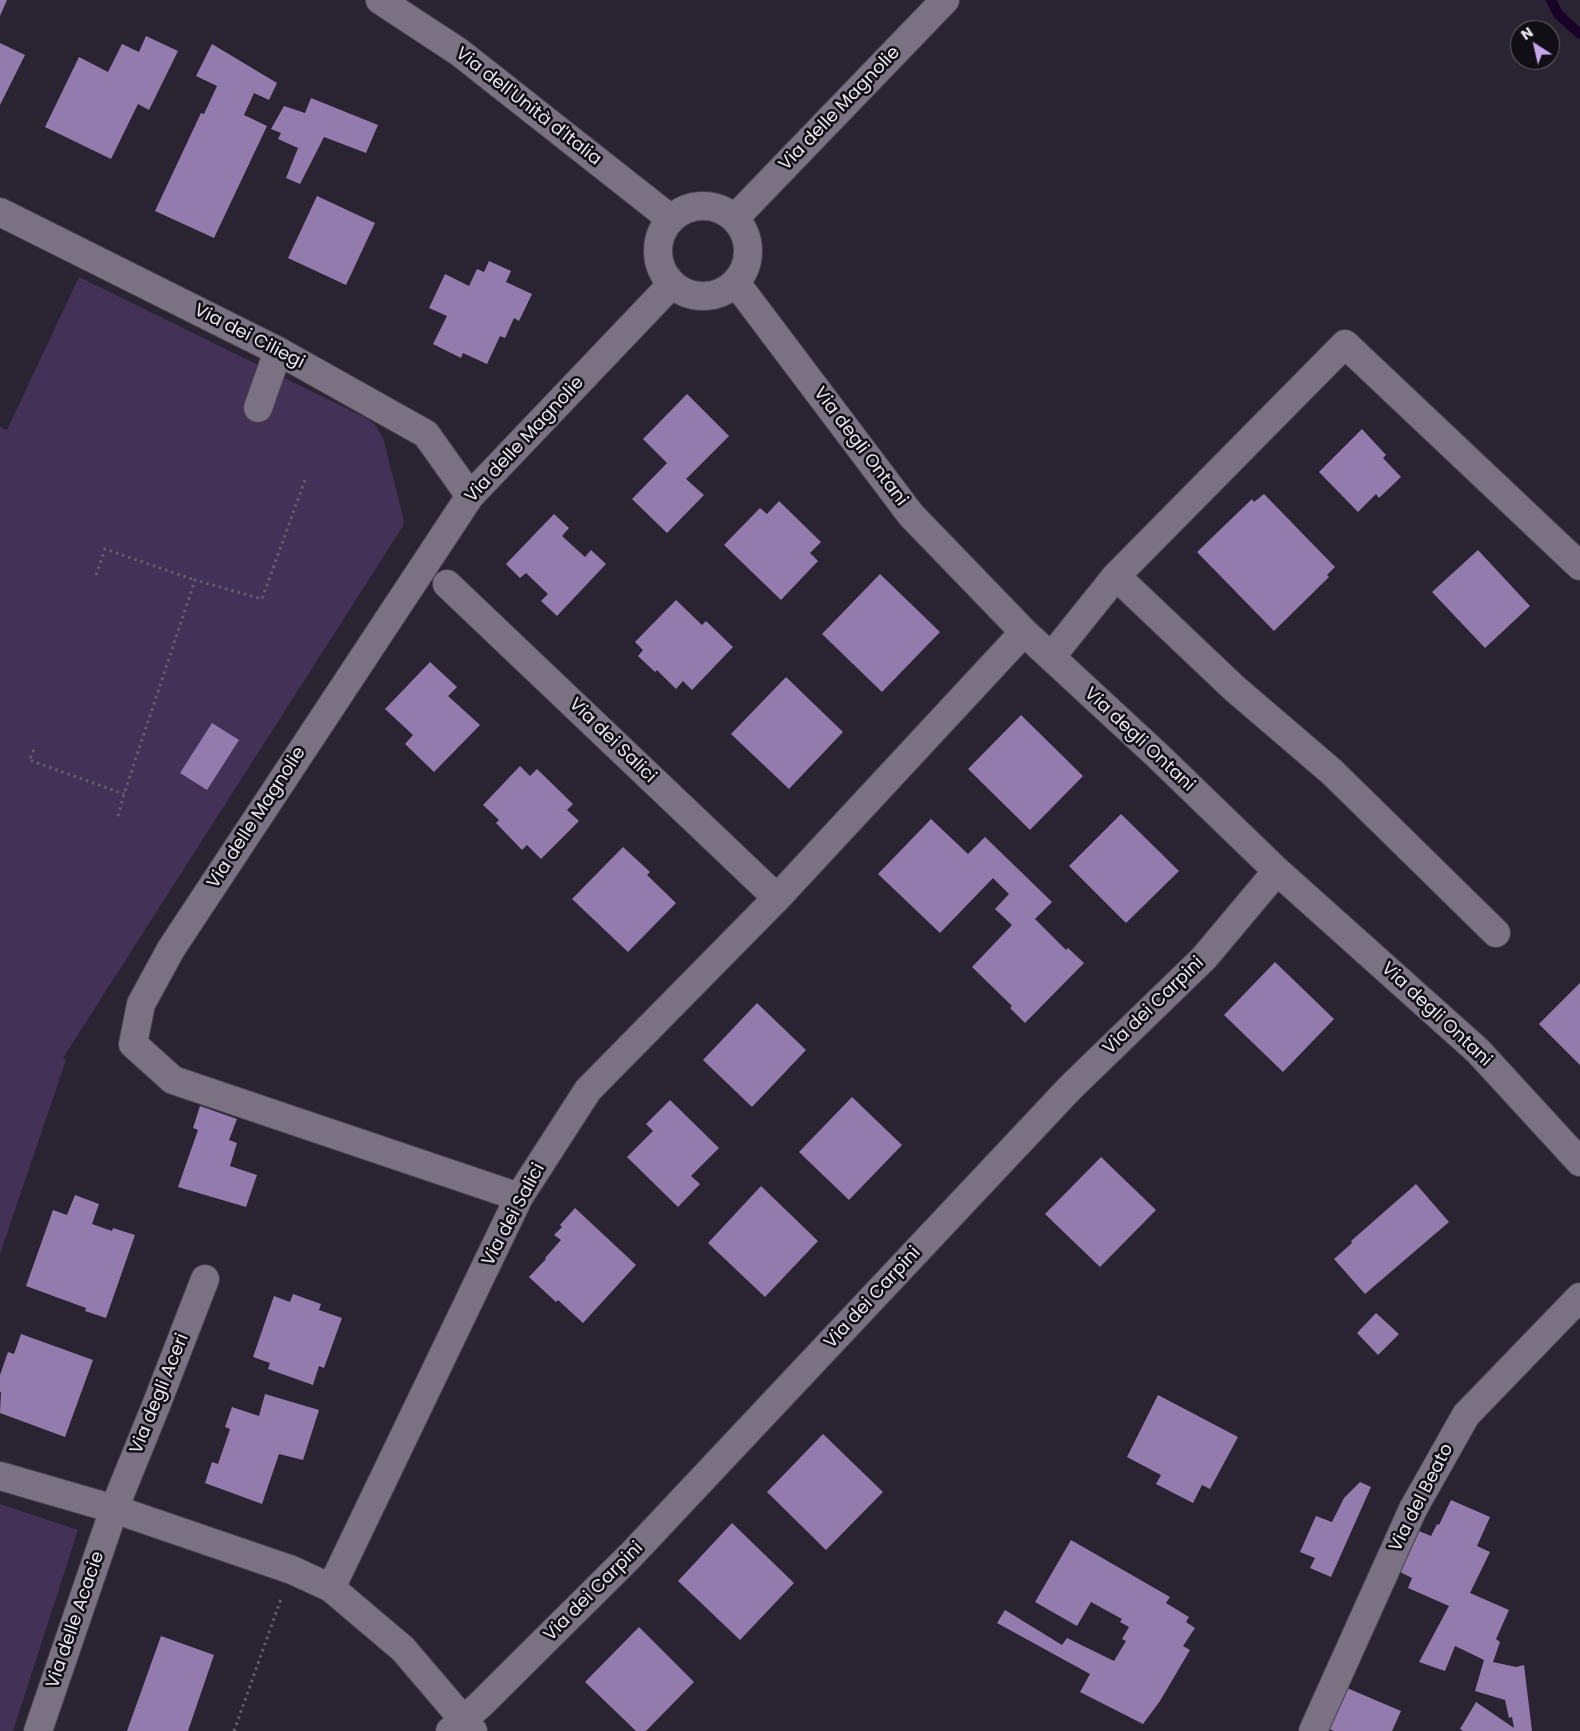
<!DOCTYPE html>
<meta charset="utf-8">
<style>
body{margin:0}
#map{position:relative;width:1580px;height:1731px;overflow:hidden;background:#2a2332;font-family:Poppins,sans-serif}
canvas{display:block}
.north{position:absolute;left:1510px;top:20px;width:50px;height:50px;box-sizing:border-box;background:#110e15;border:1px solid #68646d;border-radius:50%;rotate:325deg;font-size:14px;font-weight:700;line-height:20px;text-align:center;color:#ebe6f0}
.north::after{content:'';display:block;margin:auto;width:18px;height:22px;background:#c9a5ee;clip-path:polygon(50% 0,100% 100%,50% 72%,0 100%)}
</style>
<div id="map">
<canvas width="1580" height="1731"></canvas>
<div class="north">N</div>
</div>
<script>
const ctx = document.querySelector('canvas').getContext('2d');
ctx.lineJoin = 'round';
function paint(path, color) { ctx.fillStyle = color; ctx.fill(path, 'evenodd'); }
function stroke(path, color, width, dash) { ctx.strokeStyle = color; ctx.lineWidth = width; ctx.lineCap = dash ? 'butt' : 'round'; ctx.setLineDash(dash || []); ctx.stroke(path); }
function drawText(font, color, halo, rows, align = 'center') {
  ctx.font = font + ' Poppins,sans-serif'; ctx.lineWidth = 5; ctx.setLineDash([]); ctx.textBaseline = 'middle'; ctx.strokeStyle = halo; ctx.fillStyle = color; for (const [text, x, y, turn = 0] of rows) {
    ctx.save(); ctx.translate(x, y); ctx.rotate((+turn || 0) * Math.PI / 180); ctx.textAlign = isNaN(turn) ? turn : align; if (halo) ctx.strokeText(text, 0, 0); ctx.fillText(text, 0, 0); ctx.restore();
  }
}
paint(new Path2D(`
 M79 277 366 418 375 425 383 438 404 521 403 526 63 1058 66 1060 0 1254V427L7 430Z
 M0 1504 78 1530 13 1731H0Z`), '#443158');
stroke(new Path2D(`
 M1551 0 1558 14 1580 34`), '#180228', 10);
paint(new Path2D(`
 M0 0H7L0 16Z
 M146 36 178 51 149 110 138 104 111 159 45 127 79 57 108 72 122 44 139 52Z
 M0 43 25 55 0 105Z
 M212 44 277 83 269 100 254 93 244 115 267 126 214 238 155 211 201 113 204 114 217 86 196 76Z
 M311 98 378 125 366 153 324 137 300 184 286 178 298 148 278 139 281 133 271 129 284 106 305 113Z
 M317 196 375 223 346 285 288 258Z
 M489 261 511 271 506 282 532 294 519 321 514 318 505 338 500 336 487 364 463 353 461 358 433 344 447 316 429 308 445 274 469 286 477 269 484 272Z
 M687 394 729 436 686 479 704 495 667 533 632 499 667 463 643 439Z
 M1362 429 1386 455 1383 458 1401 477 1379 498 1376 494 1358 512 1319 472Z
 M1264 494 1335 567 1327 575 1329 577 1274 631 1197 552 1252 499 1254 502Z
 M779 501 821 542 810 553 818 561 781 600 724 545 760 508 767 514Z
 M554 514 569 528 562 536 585 557 591 550 606 564 557 616 541 601 548 594 526 573 520 578 506 564Z
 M1478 550 1530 606 1485 648 1432 592Z
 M880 574 940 632 882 692 822 634Z
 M676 600 702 625 706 621 733 647 692 690 683 681 676 689 657 670 655 672 638 656 643 650 635 642Z
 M430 662 457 687 448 696 480 725 434 772 405 744 413 735 385 709Z
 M786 677 843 732 789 789 731 734Z
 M1021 715 1083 776 1030 830 968 769Z
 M212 723 239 740 207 790 180 773Z
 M520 766 530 776 537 769 573 804 567 810 579 821 541 859 527 845 522 850 496 823 499 820 483 805Z
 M1121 814 1179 871 1126 923 1069 866Z
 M931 819 968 854 985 837 1052 902 1035 919 1066 950 1068 948 1084 963 1025 1023 1010 1008 1012 1006 972 967 1012 925 995 909 1009 894 993 878 940 933 878 874Z
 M623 847 650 872 647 875 676 903 628 952 572 899Z
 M1275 962 1334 1019 1283 1072 1224 1015Z
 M1580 983V1065L1539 1024Z
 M757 1003 806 1050 752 1107 703 1060Z
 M852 1097 902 1145 849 1200 799 1152Z
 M670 1100 719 1148 691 1176 700 1184 678 1207 627 1157 653 1131 646 1124Z
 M200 1106 237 1119 229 1140 237 1143 230 1166 257 1175 246 1207 178 1187 198 1130 193 1128Z
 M1101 1157 1156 1210 1100 1267 1045 1214Z
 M1416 1184 1449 1222 1365 1294 1334 1259 1352 1243 1351 1241Z
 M761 1186 818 1241 765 1297 708 1243Z
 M75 1195 99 1204 92 1224 112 1231 113 1228 135 1235 106 1318 85 1311 86 1308 26 1286 53 1210 67 1215Z
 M575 1208 636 1265 583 1323 558 1300 556 1302 529 1277 546 1259 545 1258 561 1240 554 1235 562 1227 560 1225Z
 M293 1294 321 1304 319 1310 342 1318 324 1368 319 1366 313 1385 268 1369 270 1363 253 1357 274 1296 290 1302Z
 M1376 1313 1399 1334 1378 1355 1357 1333Z
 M21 1334 93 1360 65 1437 0 1413 1 1392H0V1375L8 1352 14 1354Z
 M265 1394 319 1410 303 1460 279 1454 262 1504 205 1483 212 1462 218 1464 230 1429 225 1427 232 1407 259 1416Z
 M1158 1395 1238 1437 1210 1489 1202 1485 1193 1503 1156 1484 1161 1475 1127 1457Z
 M823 1434 883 1492 826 1550 767 1492Z
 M1360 1482 1371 1487 1331 1577 1310 1568 1315 1558 1300 1552 1316 1516 1332 1522 1344 1498Z
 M1451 1500 1490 1517 1477 1546 1490 1552 1470 1593 1509 1610 1496 1639 1500 1642 1493 1662 1516 1667 1524 1665 1532 1731H1463L1460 1729 1476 1702 1514 1728 1512 1717 1509 1718 1505 1700 1475 1691 1484 1660 1455 1646 1445 1671 1419 1662 1449 1606 1408 1588 1412 1578 1400 1572 1419 1531 1431 1536 1437 1524 1439 1525Z
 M732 1523 794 1583 740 1640 678 1581Z
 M1071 1540 1170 1597 1166 1603 1189 1617 1186 1622 1195 1628 1183 1646 1190 1650 1160 1701 1143 1724 1080 1692 1090 1674 997 1623 1005 1610 1062 1645 1067 1638 1114 1661 1126 1641 1122 1639 1129 1627 1120 1622 1122 1619 1091 1602 1077 1626 1035 1602Z
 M639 1627 694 1682 646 1731H636L585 1682Z
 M161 1636 214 1655 188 1731H127Z
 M1347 1688 1401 1711 1392 1731H1334L1329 1729Z`), '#937cad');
const minor = new Path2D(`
 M380 0 459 52 671 219
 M658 251a45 45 0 1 1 90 0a45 45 0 1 1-90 0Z
 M0 212 278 351 426 434 470 496
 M735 218 945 0
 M736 283 911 515 1024 632 1157 755 1277 871 1478 1051 1580 1162
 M258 408 278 351
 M1116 576 1234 688 1332 772 1496 933
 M447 584 777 898
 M1051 657 1116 576 1345 344 1580 566
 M519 1197 173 1080 133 1044 141 1004 171 949 470 496 672 284
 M0 1476 114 1509 292 1570 331 1588 403 1649 473 1731
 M331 1588 519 1197 588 1090 777 898 1024 632
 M38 1731 114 1509 157 1403 205 1279
 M450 1731 479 1706 631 1555 1070 1088 1204 958 1277 871
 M1313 1731 1413 1509 1466 1415 1580 1297`);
stroke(minor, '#47404d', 30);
stroke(new Path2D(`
 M96 575 105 549 195 580
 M34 750 29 760 124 794
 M118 816 124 794 195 580 262 599 305 480
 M234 1731 281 1599`), '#645e6b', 3, [2.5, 4]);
stroke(minor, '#7a7283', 28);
drawText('18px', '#ebe6f0', '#110e15', [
 ["Via dell'Unità d'Italia",528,107,38],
 ["Via delle Magnolie",840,109,-46],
 ["Via dei Ciliegi",249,337,27],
 ["Via delle Magnolie",525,440,-47],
 ["Via degli Ontani",860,447,53],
 ["Via degli Ontani",1139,740,43],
 ["Via dei Salici",612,741,44],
 ["Via delle Magnolie",257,818,-57],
 ["Via dei Carpini",1154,1006,-44],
 ["Via degli Ontani",1436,1015,43],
 ["Via dei Salici",514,1215,-62],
 ["Via dei Carpini",873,1298,-47],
 ["Via degli Aceri",160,1394,-68],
 ["Via del Beato",1422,1498,-63],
 ["Via dei Carpini",594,1592,-45],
 ["Via delle Acacie",76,1620,-71]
]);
</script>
